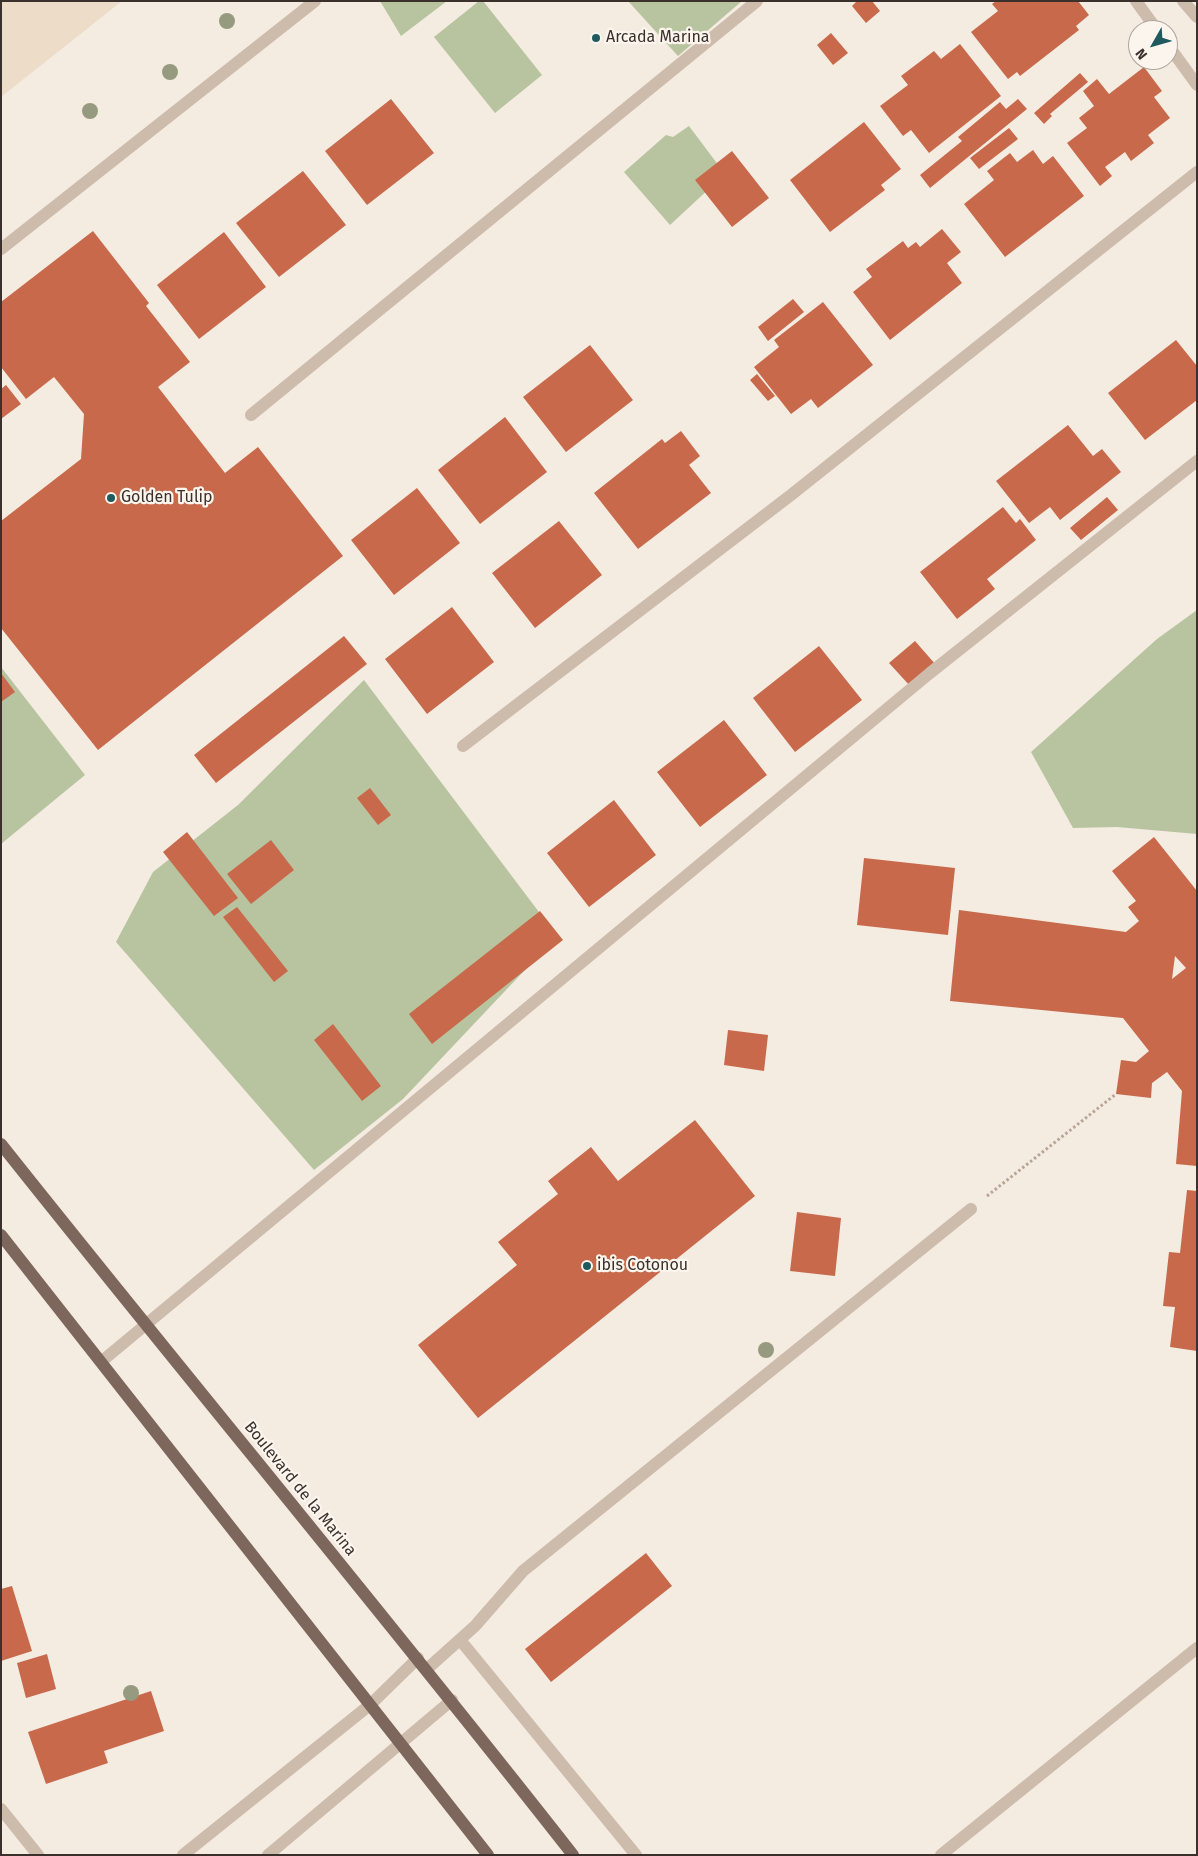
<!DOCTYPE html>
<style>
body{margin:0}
#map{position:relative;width:1198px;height:1856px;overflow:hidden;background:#f4ebe1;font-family:"Fira Sans",sans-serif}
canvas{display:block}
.frame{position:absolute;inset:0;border:2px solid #3b302b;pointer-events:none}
.north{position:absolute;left:1128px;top:20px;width:50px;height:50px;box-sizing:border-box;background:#fbf5ee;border:1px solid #aea6a0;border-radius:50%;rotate:232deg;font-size:14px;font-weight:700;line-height:20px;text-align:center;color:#3b302b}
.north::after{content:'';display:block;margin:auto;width:18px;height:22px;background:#1f5a5e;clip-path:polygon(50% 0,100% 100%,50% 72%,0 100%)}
</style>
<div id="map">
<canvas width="1198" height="1856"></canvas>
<div class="frame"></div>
<div class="north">N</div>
</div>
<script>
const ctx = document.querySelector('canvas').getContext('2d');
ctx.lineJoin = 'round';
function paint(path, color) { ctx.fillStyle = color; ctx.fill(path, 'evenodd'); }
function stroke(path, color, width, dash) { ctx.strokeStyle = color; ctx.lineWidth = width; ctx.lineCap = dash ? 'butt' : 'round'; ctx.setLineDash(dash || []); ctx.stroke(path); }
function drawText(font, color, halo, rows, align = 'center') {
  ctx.font = font + ' "Fira Sans",sans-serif'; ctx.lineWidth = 4.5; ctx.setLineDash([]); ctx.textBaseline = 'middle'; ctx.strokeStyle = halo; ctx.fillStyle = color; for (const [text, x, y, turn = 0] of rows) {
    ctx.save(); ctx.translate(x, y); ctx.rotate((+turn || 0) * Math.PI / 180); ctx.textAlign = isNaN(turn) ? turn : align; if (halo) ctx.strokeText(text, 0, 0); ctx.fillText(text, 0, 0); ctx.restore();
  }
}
paint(new Path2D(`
 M380 1H447L401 36Z
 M479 1H483L542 75 495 113 434 37Z
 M628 1H742L678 56Z
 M689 126 725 174 670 225 624 172 666 135 673 137Z
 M1197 610V834L1117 827 1073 828 1031 752 1157 639Z
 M1 667 85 775 1 844Z
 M364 680 557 936 403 1099 314 1170 116 942 153 872 238 805Z`), '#b8c4a0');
paint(new Path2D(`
 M1 1H122L1 97Z`), '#ecdcc8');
paint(new Path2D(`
 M857 1H872L880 11 866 23 852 6Z
 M996 1H1078L1089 15 1076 26 1079 30 1020 76 1017 72 1008 79 971 32 998 11 992 4Z
 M831 33 848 53 833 65 817 45Z
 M960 44 1001 96 929 153 911 130 903 136 880 106 908 85 901 76 934 51 941 59Z
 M1144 67 1162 91 1154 97 1170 118 1148 135 1154 143 1131 161 1125 152 1105 167 1112 176 1100 186 1067 143 1087 128 1079 118 1094 106 1083 91 1097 79 1109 94Z
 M1080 73 1088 82 1050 114 1052 116 1044 124 1034 113Z
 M391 99 434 153 367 205 325 151Z
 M1018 99 1027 109 930 188 920 175 962 141 958 137 1000 102 1006 109Z
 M864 122 901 169 881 185 885 190 830 232 790 180Z
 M1009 128 1018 139 979 169 970 158Z
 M1033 150 1043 164 1053 156 1084 196 1005 257 964 204 994 180 987 171 1010 153 1017 162Z
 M732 151 769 198 732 227 695 180Z
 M303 171 346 225 279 277 236 223Z
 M942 229 961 252 947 263 962 283 890 340 853 292 872 277 866 269 903 241 908 248 916 242 920 247Z
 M93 231 149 303 146 306 190 362 158 387 225 473 258 447 343 556 98 750 1 628V521L81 459 84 414 54 377 26 399 1 367V302Z
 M224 232 266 287 199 339 157 285Z
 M793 299 804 312 768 341 758 327Z
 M823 302 873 365 818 408 811 399 791 414 754 367 779 347 774 340Z
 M1176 340 1197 366V400L1145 440 1108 393Z
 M590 345 633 400 566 452 523 397Z
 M757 374 775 396 768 401 750 380Z
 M6 385 21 404 1 419V389Z
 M505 417 547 472 480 524 438 470Z
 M1068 425 1093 456 1102 449 1121 472 1060 520 1050 507 1029 523 996 481Z
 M681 431 700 456 689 465 711 493 638 549 594 493 662 439 665 443Z
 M417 488 460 543 394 595 351 540Z
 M1107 497 1118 510 1081 540 1070 528Z
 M1003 507 1016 523 1020 519 1036 540 987 579 995 589 957 619 920 572Z
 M559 521 602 575 535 628 492 573Z
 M452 607 494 662 427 714 385 659Z
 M344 636 367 664 216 783 194 755Z
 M915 641 936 665 911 687 889 663Z
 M819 646 862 700 795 752 753 698Z
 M1 673 15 692 1 702Z
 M724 720 767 775 700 827 657 772Z
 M370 788 391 815 378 825 357 798Z
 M614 800 656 855 589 907 547 853Z
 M187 832 238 898 214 916 163 852Z
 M1154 837 1197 891V1166L1176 1164 1182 1091 1167 1072 1152 1083 1151 1098 1116 1094 1121 1060 1136 1062 1149 1051 1123 1018 950 1001 959 910 1126 932 1139 921 1128 907 1136 901 1112 871ZM1175 956 1186 968 1172 979Z
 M271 840 294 870 251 904 227 874Z
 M864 858 955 868 948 935 857 925Z
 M237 907 288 971 274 982 223 917Z
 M540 911 563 940 432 1044 409 1014Z
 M333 1024 381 1086 362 1101 314 1040Z
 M728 1030 768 1035 764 1071 724 1065Z
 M695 1120 755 1196 478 1418 418 1345 517 1265 498 1242 558 1194 548 1181 591 1147 618 1181Z
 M1187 1190 1197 1191V1351L1170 1347 1175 1307 1163 1306 1169 1252 1180 1253Z
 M797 1212 841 1218 835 1276 790 1271Z
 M646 1553 672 1586 551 1682 525 1649Z
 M12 1586 32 1651 1 1661V1589Z
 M47 1654 56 1689 26 1698 17 1663Z
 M151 1691 164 1731 104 1751 108 1763 46 1784 28 1732Z`), '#c8694b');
stroke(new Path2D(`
 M987 1196 1116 1094`), '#b9a596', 3, [2.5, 2.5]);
stroke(new Path2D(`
 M461 1641 636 1855
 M427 1669 475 1626 523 1571 971 1209
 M1 1809 38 1855`), '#cdbbac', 12);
stroke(new Path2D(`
 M1136 1 1157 30
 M1183 1 1197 17
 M1168 45 1197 85
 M1 249 315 1
 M251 415 757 1
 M463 746 791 495 1197 172
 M102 1361 930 673 1197 461
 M183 1855 371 1704 418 1658
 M268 1855 452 1700
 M941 1855 1197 1648`), '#cdbbac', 12);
stroke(new Path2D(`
 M1 1144C190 1382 385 1615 573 1855
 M1 1235 488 1855`), '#7d675c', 12);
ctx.fillStyle = '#969b7f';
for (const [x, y] of [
 [227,21],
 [170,72],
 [90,111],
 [766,1350],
 [131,1693]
]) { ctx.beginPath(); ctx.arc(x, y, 8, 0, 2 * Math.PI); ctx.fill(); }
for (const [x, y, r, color] of [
 [596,38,5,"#1f5a5e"],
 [111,498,5,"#1f5a5e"],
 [587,1266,5,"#1f5a5e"]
]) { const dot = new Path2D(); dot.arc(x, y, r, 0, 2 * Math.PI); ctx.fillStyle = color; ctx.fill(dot); stroke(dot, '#fbf5ee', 2); }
drawText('16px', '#3b302b', '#fbf5ee', [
 ["Arcada Marina",606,38],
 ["Golden Tulip",121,498],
 ["ibis Cotonou",597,1266]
], 'left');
drawText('16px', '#3b302b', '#fbf5ee', [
 ["Boulevard de la Marina",300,1489,51]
]);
</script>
